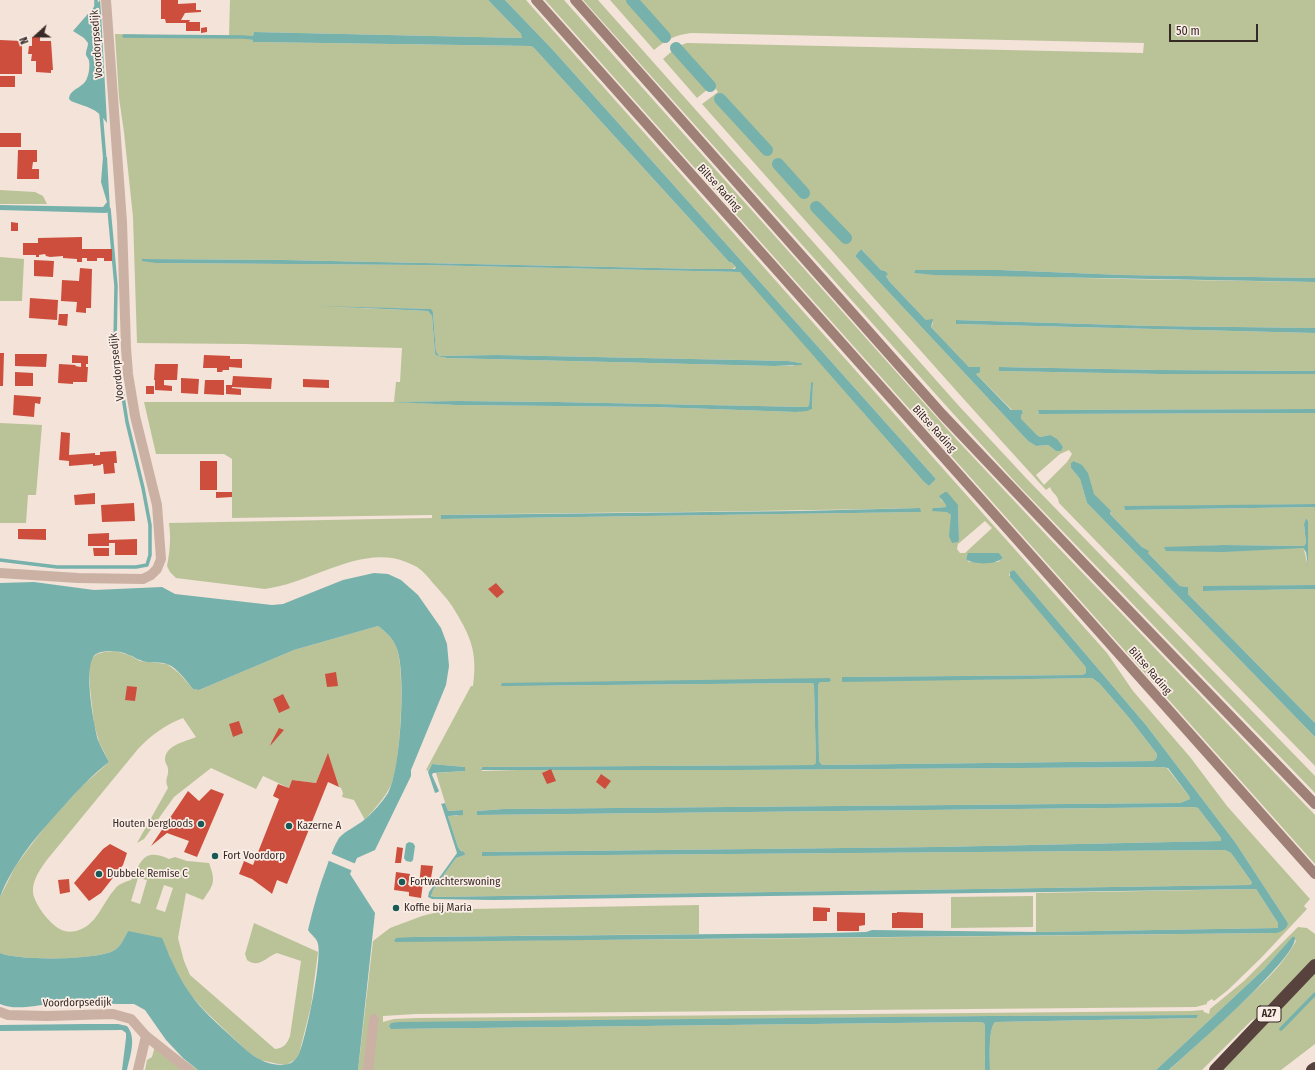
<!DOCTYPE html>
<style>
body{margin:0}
#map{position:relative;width:1315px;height:1070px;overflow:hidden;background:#f3e3d9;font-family:"Fira Sans Condensed",sans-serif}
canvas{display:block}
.north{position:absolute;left:16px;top:16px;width:40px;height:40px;-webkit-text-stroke:3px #faeee6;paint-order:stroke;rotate:249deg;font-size:11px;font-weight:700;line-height:16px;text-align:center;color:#372926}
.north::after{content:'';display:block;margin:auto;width:14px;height:18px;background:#372926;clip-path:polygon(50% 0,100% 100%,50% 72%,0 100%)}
.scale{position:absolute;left:1169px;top:24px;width:89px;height:18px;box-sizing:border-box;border:2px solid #372926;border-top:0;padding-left:5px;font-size:12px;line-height:14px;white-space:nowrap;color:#372926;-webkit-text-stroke:3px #faeee6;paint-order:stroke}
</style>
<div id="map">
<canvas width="1315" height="1070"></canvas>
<div class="north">N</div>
<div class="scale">50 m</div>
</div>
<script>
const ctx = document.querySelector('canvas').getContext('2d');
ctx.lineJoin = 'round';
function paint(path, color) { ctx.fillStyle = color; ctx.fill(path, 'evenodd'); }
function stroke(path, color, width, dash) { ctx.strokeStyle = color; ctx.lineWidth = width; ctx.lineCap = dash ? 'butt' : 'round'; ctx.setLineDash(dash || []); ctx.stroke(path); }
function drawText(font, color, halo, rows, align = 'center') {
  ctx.font = font + ' "Fira Sans Condensed",sans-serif'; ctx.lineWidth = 3.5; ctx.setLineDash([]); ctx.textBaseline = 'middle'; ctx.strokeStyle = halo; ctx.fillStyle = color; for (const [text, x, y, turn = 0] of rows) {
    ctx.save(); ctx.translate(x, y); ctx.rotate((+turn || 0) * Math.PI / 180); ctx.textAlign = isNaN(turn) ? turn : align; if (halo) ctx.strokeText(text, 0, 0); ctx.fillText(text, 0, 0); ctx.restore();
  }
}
paint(new Path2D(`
 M230 0H488L521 34 523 36 522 38 254 32 252 39 253 42 531 46 534 48 730 263 731 262 736 267 732 269H703L284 260 144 259 156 263 422 265 741 272 924 482 929 486 936 479 553 50 505 0H526L1107 653 1133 691 1190 757 1227 806 1310 899 1304 906 1307 909 1261 958 1228 990 1214 1001 1212 999 1207 1002V1004L1196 1007 416 1014 383 1016V1022L394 1019 419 1018 1191 1011 1203 1010 1204 1012 1209 1014 1210 1009 1244 981 1298 927 1307 928 1315 934V959L1265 1012 1251 1021 1202 1070H1169C1191 1050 1213 1030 1235 1009 1257 989 1282 967 1296 941L1293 936 1264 969 1156 1070H990C990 1058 988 1030 995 1022L1197 1018 1198 1015 989 1016 392 1023 390 1024 391 1029 979 1022 984 1023 985 1026V1070H358L373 941 390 928 422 916 438 912 471 909 699 905V934L414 937 394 941 727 939 1277 933 1288 923 1235 842 1146 725 1014 570 1010 573 1009 575 1084 665 1086 668V673L1082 675 843 677 842 681 1092 678 1099 683 1130 719 1157 754 1156 759 1153 761 822 765 819 761 818 685 820 682H830L831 680 502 686 810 683H813L814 687 816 760V763L813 765 482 767 481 768 482 771 552 769 738 770 1161 767 1167 768 1189 796 1190 799 1180 803 504 809 477 811V815L1196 807 1198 808 1221 838V841L937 847 482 852V856L1225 850 1231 853 1251 881 1252 883 1250 885 432 897 431 894 433 890 456 858 465 855 458 847 448 816H457L463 810 448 811 447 809 436 773 465 771V767L432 764 428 771 426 770 471 686H473C478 651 470 635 452 606 446 597 439 590 432 582 428 577 423 571 417 567 414 565 410 564 406 562 361 544 310 584 265 589L176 578 170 572 167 566C170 551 171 538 169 523L432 518V515L232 518V459L224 454H156L144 402H394L396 382H400L402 348 244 344 137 343 133 217 124 132 119 98 115 34 229 37ZM336 307 430 309 433 312 436 353 439 356 497 355 788 361 801 363 792 366H774L447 358 437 356 435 354 432 316 428 311ZM811 383H813L812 409 796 412 655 407 456 405 402 402 457 401 556 402 807 407 809 405ZM940 499 958 505 959 539 951 515 948 512 933 508 946 507V504ZM920 508V512L441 519V515C600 512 760 512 920 508ZM985 521 992 528 965 553H960L957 549 958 544ZM969 553H999L1003 558 998 562H969L966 558Z
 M545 0H564L957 440 1050 539 1315 815V864Z
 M583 0H598L959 406 1026 478 1315 776V793L1018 485 949 409Z
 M610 0H1315V278L1123 275 1000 270H915L914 273 1122 279 1315 282V328L1154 326 957 320 956 324 1315 333V371L1160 370 1000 367V371L1160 374H1315V409L1038 410 1039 414 1315 413V504L1124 507 1126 510 1315 507V585L1203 587 1204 591 1315 589V723L1188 594V587L1180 586 1147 552 1148 551 1142 547 1111 515 1110 511C1105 506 1096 500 1093 493 1086 475 1093 475 1075 461L1071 468 1080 479 1087 503 1315 737V766L1059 503C1058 494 1052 494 1050 487L1046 490C930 363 817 233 702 104L718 92 713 85 697 98 663 59 678 46 687 43 1143 53 1144 43 691 33C675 35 666 40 654 50ZM861 249 881 270 885 271 887 274 886 276 889 281 926 320 933 323 931 327 969 367H980L975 373 1012 410H1022L1023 414 1021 415 1020 419 1037 435 1040 437 1050 435 1056 451 1048 445 1036 446 1028 441 855 256ZM1069 450 1072 454 1067 462 1044 485 1036 475 1060 454ZM1306 518 1308 521V564C1305 559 1306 553 1303 548H1165L1223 545 1304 546 1306 543 1304 524Z
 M0 190 35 192 43 196 47 204H0Z
 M0 257 24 259 22 301H0Z
 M0 423 42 425 36 495H28L26 523H0Z
 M378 626C387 633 393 638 397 649 405 673 401 759 392 783 386 797 375 808 365 820L354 800 342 797 343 793 341 788 339 787 328 754 316 783 292 780 289 788 263 776 256 789 211 768 174 797 144 839 137 843 168 788C164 778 169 777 168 769 168 766 165 763 165 760 165 745 185 742 196 737L183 718C165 725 151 735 138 749L46 861C39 871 30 884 34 897 38 908 46 918 54 925 61 931 67 933 76 931 97 926 102 903 115 889 118 884 125 882 131 880 142 860 144 848 169 859L175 857 187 861 209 863C216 882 214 884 203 900L186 893 178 938 184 961 190 975 275 1049C284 1048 287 1044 290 1036L301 961 277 953C266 957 259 969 247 960L245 954 254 923 318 952 311 1006 299 1054 296 1059 286 1065 278 1064 260 1060 248 1052 204 1010 189 993 173 967 169 954 128 931C124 938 121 947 113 951 95 960 19 961 0 953V897L16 865 47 824 81 787 109 762 99 742 94 724 90 688 89 666 92 658 97 654 104 652 115 651 129 655 140 661 167 664 179 673 193 689 199 690 294 650ZM138 878 147 880 140 904 131 901ZM164 885 173 888 165 912 156 909Z
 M1256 889 1276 920 1278 923V928L1036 932V893Z
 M1033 896V927L951 928V897Z
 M1315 970V1044L1281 1070H1218Z
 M156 1042 165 1046 198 1070H145L147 1060 152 1057Z`), '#bac398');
paint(new Path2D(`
 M100 0 101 13 107 123C96 107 88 108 71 101L69 99C70 88 84 88 87 78 89 74 90 65 89 61 89 58 85 56 86 53 86 50 88 47 88 43L84 38 73 31Z
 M488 0H505L553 50 936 479 929 486 924 482 740 272 422 265 156 263 142 261V259H144L284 260 703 269H735L736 267 731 262 730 263 534 48 531 46 253 42 252 39 254 32 522 38 521 34Z
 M103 157H107L110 211 106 213 0 210V205L103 207 107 202 101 182Z
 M861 249 881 270 885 271 888 274 886 276 889 281 926 320 933 319 931 327 969 367H980V372L976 374 1011 410H1022L1023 414 1021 415V419L1037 435 1040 437 1050 435 1057 439 1063 447 1061 451H1056L1048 445 1036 446 1028 441 855 256Z
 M915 270H1000L1123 275 1315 278V282L935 275 914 273Z
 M319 306 431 309 433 312 436 352 439 356 497 355 788 361 801 363 802 365 774 366 447 358 437 356 435 354 432 316 428 311Z
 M956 320 1154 326 1315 328V333L956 324Z
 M999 367 1160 370 1315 371V374H1160L999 371Z
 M811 382 813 383 812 409 807 411 796 412 655 407 456 405 394 402 457 401 556 402 807 407 809 405Z
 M1315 409V413L1039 414 1038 410Z
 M1074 461 1082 465 1088 473 1094 494 1111 511 1110 513 1111 515 1142 547 1149 551 1148 553 1180 586 1188 587V594L1315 723V737L1087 503 1080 479 1071 468V463Z
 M945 492H947L958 505 959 539 958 542 952 543 949 536 951 515 947 512 932 511 933 508 946 507V505L939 496Z
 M1315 504V507L1125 510 1124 506Z
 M920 508 921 512 441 519V515L801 511Z
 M1306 518 1308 521V566L1306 552 1303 548 1223 552 1166 551 1164 547 1223 545 1304 546 1306 543 1304 524Z
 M968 553H999L1003 558C996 565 973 565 966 559Z
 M1014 570 1146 725 1235 842 1288 923C1287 929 1282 931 1277 933L396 942 394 941 396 938 414 937 831 933 866 932 872 930 1036 932 1278 928V923L1276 920 1256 889 493 900 432 899 428 897 429 892 457 853 442 806 441 804 445 803 448 811 463 810V815L448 816 458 847 461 851 464 852 465 855 456 858 433 890 431 896 434 897 1250 885 1252 883 1251 881 1231 853 1225 850 482 856V852L937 847 1221 841V838L1198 808 1195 807 477 815V811L504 809 1180 803 1190 799 1189 796 1168 768 1161 767 738 770H481L482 767 813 765 816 763 814 687 813 683H810L501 686 502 683 830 678 831 681 829 682H820L818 685 819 761 822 765 1153 761 1156 759 1157 754 1130 719 1099 683 1092 678 842 682V677L1082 675 1086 673V668L1084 665 1010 577V572Z
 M374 573 388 574 401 580 418 595 441 628 447 644 449 666 446 685 411 770V776L375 850 357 858 350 874 375 913 358 1070H198L183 1058 166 1040 145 1010 134 1004C107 1004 79 1003 52 1004 36 1005 15 1011 0 1004V953C19 961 95 960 113 951 121 947 124 938 128 931L162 938C170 957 177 975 189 992 201 1010 219 1025 235 1040 243 1047 252 1056 261 1060 269 1064 282 1067 291 1063 294 1061 297 1058 299 1054 306 1038 322 961 318 944 317 938 311 935 308 930 313 908 319 887 327 866 330 857 334 846 339 838 345 831 357 826 364 820 371 815 383 801 388 793 401 770 406 674 397 649 393 638 387 633 378 626L294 650 199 690 193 689C187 682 177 667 167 664 160 661 149 664 140 660 136 659 133 656 129 655 120 651 106 649 96 654 82 663 94 725 98 740 101 747 105 755 109 762 92 775 77 791 63 807 38 834 13 863 0 897V583L34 582 94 590 162 587 175 594 272 605 283 604 343 580Z
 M1315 585V589L1203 591V586Z
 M432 764 465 767V771L433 773 432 775 439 791 438 792 435 793 428 772Z
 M409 842 413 843 415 846 413 860 411 862 406 861 404 858 406 844Z
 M1293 936 1295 938C1297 958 1189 1052 1169 1070H1156L1264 969Z
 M1198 1015 1197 1018 995 1022C988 1030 990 1058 990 1070H985V1026L984 1023 979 1022 391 1029 389 1026 391 1023 399 1022 989 1016Z
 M86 1024H118L127 1026C137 1038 130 1056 127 1070H122L126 1038V1033L122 1030 0 1031V1025Z`), '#76b1ac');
paint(new Path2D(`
 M330 853 356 864 353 871 327 860Z`), '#f3e3d9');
stroke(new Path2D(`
 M96 0V9
 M124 36 243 37 255 38
 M101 113 105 161
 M0 560 57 567H136L147 565 150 555V525L143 488 127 422 115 346 116 286 109 209
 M1281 1029 1315 994`), '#76b1ac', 3.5);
stroke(new Path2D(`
 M632 0 665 37
 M676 48 710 86
 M720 99 767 150
 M778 164 804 193
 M816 207 846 238`), '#76b1ac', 12);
paint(new Path2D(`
 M161 0H178V4L196 3V10H201V12L185 13 181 20H190L189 22H200V31H186V23H166L165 19H161Z
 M207 27V32L201 33V28Z
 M32 37H40V41H51L53 70H51V73L36 72V61H31L32 54H28L29 46H32Z
 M0 40 22 41V74H0Z
 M0 76H15V87H0Z
 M0 133H21V147H0Z
 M18 150H37V162H33L32 169H39V179H17Z
 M11 222 18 223V231H11Z
 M82 237V249H112V261H104V258H97V261H87V258H82V262H77V259L63 258V256L50 257 46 256 45 254 39 255V257H36V255H23V243H38V238Z
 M34 260 54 261 53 277 34 276Z
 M80 268 92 269 91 308H86V313L76 312 77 302 61 301V300L62 280 79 281Z
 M30 298 58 300 57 320 29 318Z
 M59 314H68L67 326 58 325Z
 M0 353H4L3 386H0Z
 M15 354H47L46 367 15 366Z
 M72 355 88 356V364H86V367H88L87 382H73V384L58 383 59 364 76 365 75 366 81 367V363H72Z
 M204 355 230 356V359H242V368L229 367V370H223L222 372H217V368H203Z
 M155 364H178L177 380H164V385L172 386V391L155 390V380H154Z
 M15 372 33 373V386H15Z
 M233 376 272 378 271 389 232 387V388L241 389V395L226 394V385H232Z
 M181 378 199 379 198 394 181 393Z
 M303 379 329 380V388L303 387Z
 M205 380H224V395L204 394Z
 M146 386H154V394H146Z
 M14 395 41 397 40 404 35 403 34 417 13 415Z
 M61 432 70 433 69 455 95 453V455H100V452L116 451 117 463H114L115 473 104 474 103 464H101V465L93 466V464L69 466V461L59 460Z
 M200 461H217V490H200Z
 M216 492H232V497L216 498Z
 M95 493V504L75 505 74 495Z
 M134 503 135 521 102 522 101 505Z
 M18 529H46V540L18 539Z
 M109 533V540L137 539V555H115V543H109V546H88V534Z
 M93 548H109V556H94Z
 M496 583 504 592 497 598 488 589Z
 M336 672 338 686 327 687 325 674Z
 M127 686 137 687 135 701 125 700Z
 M283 694 290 708 279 713 273 699Z
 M239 721 243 733 233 737 229 724Z
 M279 728 284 730 270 746 272 741Z
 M328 753 339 787 328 782 287 884 277 880 272 894 271 893 252 879 239 874 244 861 253 865 279 799 273 796 278 784 289 788 292 780 316 783Z
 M551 769 556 781 547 784 542 773Z
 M601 774 611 781 605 789 596 782Z
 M211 789 224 794 197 857 184 852 189 841 167 833 151 846 188 791 199 801Z
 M110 844 127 853 123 865 101 893 89 901 74 883 103 849Z
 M397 847 403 848 401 863H395Z
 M421 865 433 866 430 884 423 883 421 898 409 896V892L394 890 396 872 410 874 408 885 419 886Z
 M69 879 70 892 60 894 58 880Z
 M813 907 830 908V912H827V921H813Z
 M837 912 865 913V925L859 926V931H837Z
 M897 912 923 913V928H892V913H897Z`), '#cd4e3d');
stroke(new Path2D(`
 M0 573 78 578 143 579 151 575 157 569 161 559 157 505 135 416 128 374 126 348 122 222 106 0
 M0 1012 8 1015 47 1016 113 1014 131 1019 146 1036 189 1070
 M138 1070 146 1036
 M368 1070 374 1019`), '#cbb1a4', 10);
stroke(new Path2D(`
 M536 0 1315 874
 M575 0 942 414 1087 567 1315 804`), '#9f8076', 10);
stroke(new Path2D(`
 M1215 1070 1315 965
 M1312 1070 1315 1068`), '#58423d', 12);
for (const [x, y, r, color] of [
 [201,824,4,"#1a5a56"],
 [289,826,4,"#1a5a56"],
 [215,856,4,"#1a5a56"],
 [99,874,4,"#1a5a56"],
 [402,882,4,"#1a5a56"],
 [396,908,4,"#1a5a56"]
]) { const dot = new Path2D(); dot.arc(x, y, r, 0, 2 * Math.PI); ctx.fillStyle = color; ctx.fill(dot); stroke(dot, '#faeee6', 1.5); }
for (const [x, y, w] of [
 [1269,1014,24]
]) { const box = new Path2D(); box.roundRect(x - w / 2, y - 8, w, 16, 3); ctx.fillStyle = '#faeee6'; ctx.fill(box); stroke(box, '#372926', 1); }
drawText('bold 10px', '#372926', null, [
 ["A27",1269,1014]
]);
drawText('11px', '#372926', '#faeee6', [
 ["Voordorpsedijk",97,44,-94],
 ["Biltse Rading",719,188,48],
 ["Voordorpsedijk",117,367,-96],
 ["Biltse Rading",934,429,48],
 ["Biltse Rading",1150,671,49],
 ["Voordorpsedijk",77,1003,-1]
]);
drawText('11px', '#372926', '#faeee6', [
 ["Houten bergloods",193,824,"right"],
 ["Kazerne A",297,826],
 ["Fort Voordorp",223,856],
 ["Dubbele Remise C",107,874],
 ["Fortwachterswoning",410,882],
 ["Koffie bij Maria",404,908]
], 'left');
</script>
